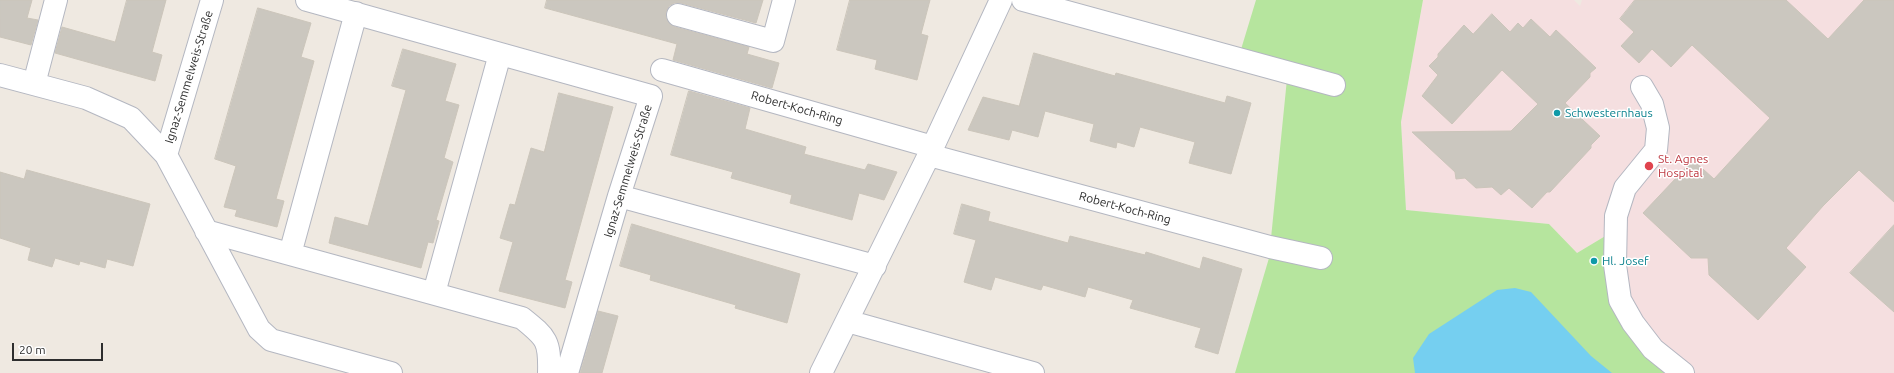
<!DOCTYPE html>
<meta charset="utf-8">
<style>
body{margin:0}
#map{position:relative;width:1894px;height:373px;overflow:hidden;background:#efe9e1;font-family:Ubuntu,sans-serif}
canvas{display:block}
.scale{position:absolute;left:12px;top:343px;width:91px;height:18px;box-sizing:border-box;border:2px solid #2e2e2e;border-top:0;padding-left:5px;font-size:12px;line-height:14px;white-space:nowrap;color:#2e2e2e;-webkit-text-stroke:3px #fff;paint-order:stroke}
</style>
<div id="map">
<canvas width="1894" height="373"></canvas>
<div class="scale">20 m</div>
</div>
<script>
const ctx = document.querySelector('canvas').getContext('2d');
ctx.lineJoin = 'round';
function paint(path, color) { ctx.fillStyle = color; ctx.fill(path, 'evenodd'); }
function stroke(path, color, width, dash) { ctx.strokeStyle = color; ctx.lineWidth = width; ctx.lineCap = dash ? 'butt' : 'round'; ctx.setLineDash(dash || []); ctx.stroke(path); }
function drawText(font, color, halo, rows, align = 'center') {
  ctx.font = font + ' Ubuntu,sans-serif'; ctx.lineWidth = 3; ctx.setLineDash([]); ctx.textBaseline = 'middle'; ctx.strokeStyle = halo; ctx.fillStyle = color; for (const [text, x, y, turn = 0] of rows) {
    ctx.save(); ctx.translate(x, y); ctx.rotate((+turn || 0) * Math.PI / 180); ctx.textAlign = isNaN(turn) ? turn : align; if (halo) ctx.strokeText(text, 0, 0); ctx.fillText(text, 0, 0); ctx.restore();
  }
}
paint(new Path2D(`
 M1423 0H1574L1580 6 1582 0H1894V373H1669L1626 325 1612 232 1577 253 1549 224 1406 210 1401 122Z`), '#f5dfe0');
paint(new Path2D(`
 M1256 0H1423L1401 122 1406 210 1549 224 1577 253 1612 232 1616 302 1672 373H1235L1269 258 1288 69 1239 56Z`), '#b6e59e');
paint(new Path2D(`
 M1515 288 1531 292 1591 356 1612 373H1415L1413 358 1429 334 1497 290Z`), '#75cff0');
const building = new Path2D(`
 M0 0H32L27 18 38 20 31 45 0 37Z
 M127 0H166L152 52 162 55 155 81 55 53 62 27 115 42Z
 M547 0H763L756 23 681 3H674L669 6 666 12V18L669 23 675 27 749 47 747 54 779 63 772 88 673 60 677 44 545 8Z
 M850 0H930L921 34 928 36 917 80 875 69 877 60 837 50Z
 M1635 0H1786L1828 39 1864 0H1894V202L1859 170 1823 206 1786 248 1806 267 1758 320 1709 275 1708 258H1691L1643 213 1693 160 1714 179 1770 118 1692 45 1671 67 1652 49 1639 63 1621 46 1634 32 1620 19Z
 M258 8 311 23 301 57 314 61 276 199 284 201 277 227 235 216 237 210 224 207 236 166 215 159Z
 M1492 14 1510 32 1518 23 1523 28 1531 19 1550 37 1556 30 1596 68 1590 73V77L1565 103 1600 136 1591 145V148L1550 192H1547L1532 208 1509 188 1501 195 1492 187 1476 188 1465 178 1456 179 1455 172 1412 132 1511 131 1538 104 1502 70 1452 124 1422 96 1438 75 1429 66 1438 57V54L1464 25 1473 34Z
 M403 49 456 64 445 101 459 105 444 158 453 162 436 220 439 221 433 243 428 242 421 268 329 243 335 217 368 226 406 90 392 86Z
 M1034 53 1115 76 1116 73 1225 103 1227 96 1251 103 1231 174 1189 163 1195 142 1140 127 1134 147 1117 142 1116 148 1090 141 1094 124 1045 111 1038 137 1012 130 1009 140 968 130 983 97 1019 106Z
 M689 91 750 108 745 129 806 147 804 154 865 170 868 164 897 172 884 200 859 193 852 220 790 203 792 195 731 178 733 172 671 155Z
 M559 93 613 107 565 280 572 282 565 308 499 291 513 242 500 238 510 204 515 205 531 148 544 152Z
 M27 170 150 204 133 266 107 259 105 268 80 261 79 265 55 258 52 267 28 260 31 248 0 238V172L24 179Z
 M962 204 990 212 988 221 1068 243 1070 236 1145 255 1146 252 1200 269 1203 257 1242 269 1218 354 1195 347 1201 328 1130 308 1133 300 1088 287 1085 297 1043 285 1041 290 995 277 991 290 964 282 976 240 954 234Z
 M632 224 800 274 787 323 735 308 736 305 650 280 651 275 620 266Z
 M1894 225V312L1850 273Z
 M598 311 618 316 602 373H580Z`);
paint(building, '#cbc7bf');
stroke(building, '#cbc5ba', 1);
const minor = new Path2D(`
 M307 0 651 96 619 196 567 373
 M1023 0 1334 85
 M678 15 773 41 784 0
 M662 70 933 147
 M0 75 86 98 131 118 166 155 259 329 271 340 391 373
 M34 84 56 0
 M1642 87 1652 104 1658 128 1656 150 1625 188 1616 216 1615 265 1620 300 1633 323 1653 349 1683 373
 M166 155 212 0
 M929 155 1270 247 1321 258
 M619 196 875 266
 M206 231 522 318C547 338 550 341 549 373
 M290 254 356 13
 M434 293 500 54
 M847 321 1033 373
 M821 373 929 155 1001 0`);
stroke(minor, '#b4b7c1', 24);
stroke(minor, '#fff', 22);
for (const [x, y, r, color] of [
 [1557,113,4,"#0f9aa8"],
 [1649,166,5,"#e0444e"],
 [1594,261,4,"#0f9aa8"]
]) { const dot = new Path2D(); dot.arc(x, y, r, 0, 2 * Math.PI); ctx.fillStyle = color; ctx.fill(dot); stroke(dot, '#fff', 1.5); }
drawText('12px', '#2e2e2e', '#fff', [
 ["Ignaz-Semmelweis-Straße",189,77,-73],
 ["Robert-Koch-Ring",797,108,16],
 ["Ignaz-Semmelweis-Straße",628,171,-73],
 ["Robert-Koch-Ring",1125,208,15]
]);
drawText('12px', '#0d838f', '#fff', [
 ["Schwesternhaus",1565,113],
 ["Hl. Josef",1602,261]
], 'left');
drawText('12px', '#be3a42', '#fff', [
 ["St. Agnes",1658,159],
 ["Hospital",1658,173]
], 'left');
</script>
